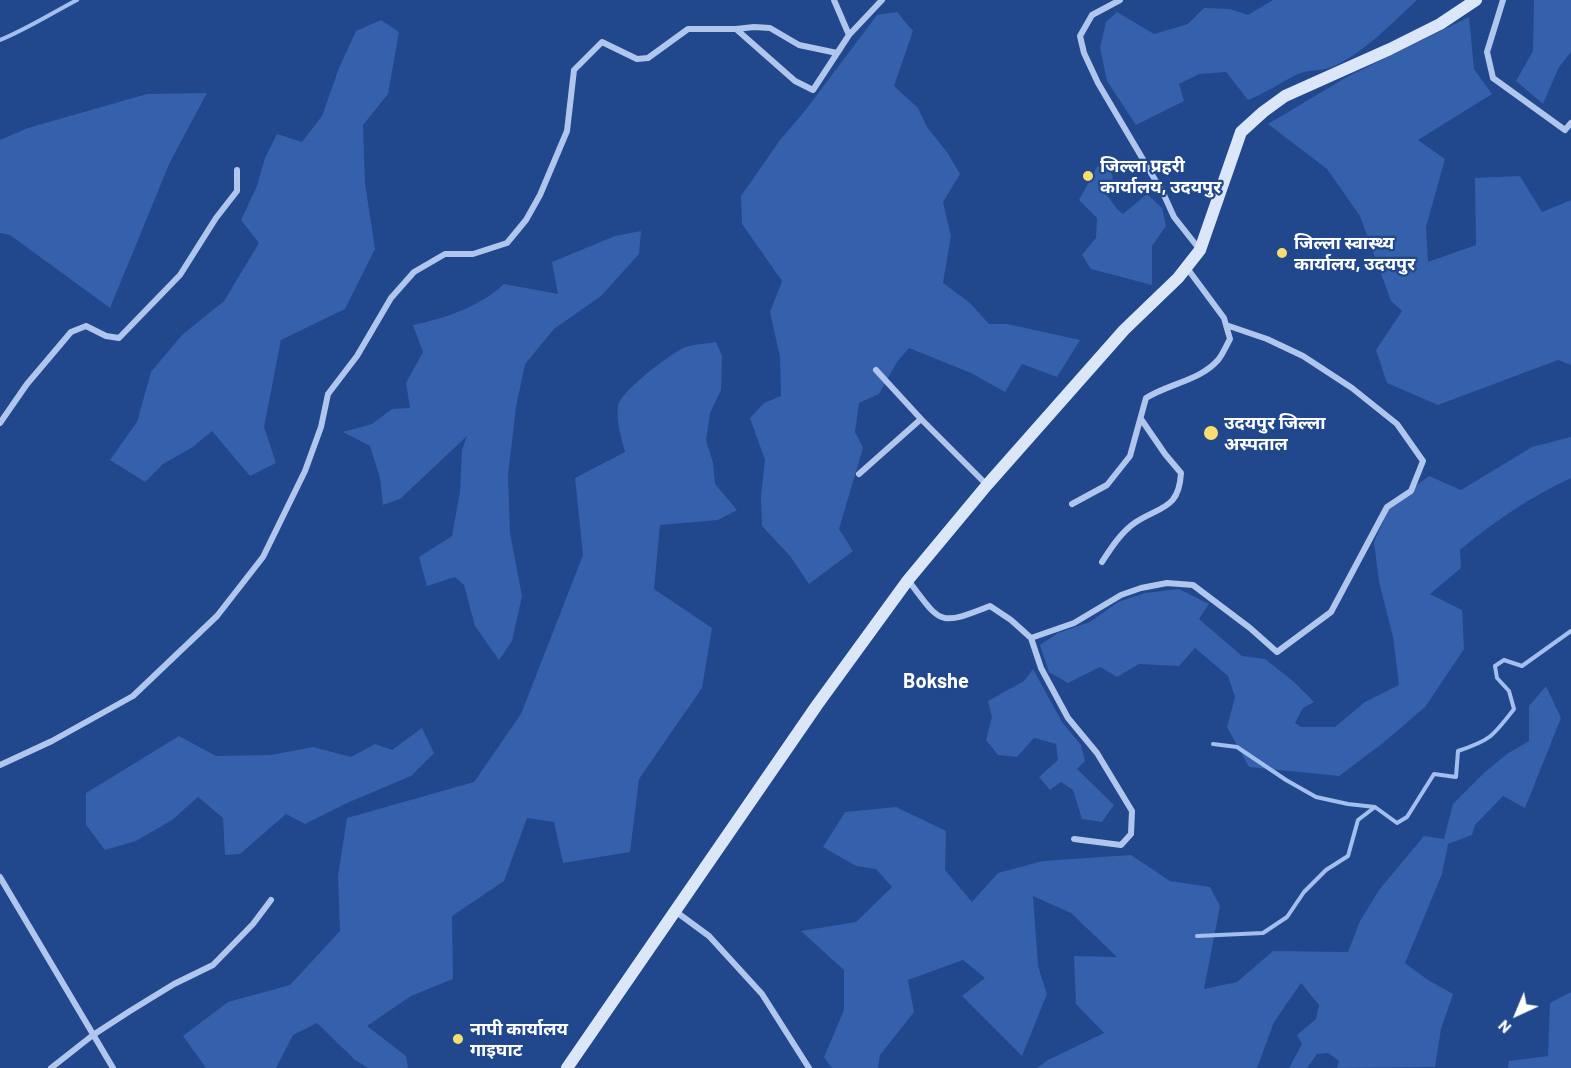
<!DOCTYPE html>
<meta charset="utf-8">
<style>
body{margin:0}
#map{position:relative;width:1571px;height:1068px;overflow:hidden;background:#21478d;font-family:Barlow,sans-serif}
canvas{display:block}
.north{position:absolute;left:1487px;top:984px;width:60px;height:60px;-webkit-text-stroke:4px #21478d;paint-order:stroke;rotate:224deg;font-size:16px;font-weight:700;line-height:24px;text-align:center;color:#fff}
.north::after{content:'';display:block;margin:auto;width:21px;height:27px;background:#fff;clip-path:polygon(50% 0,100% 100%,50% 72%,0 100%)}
</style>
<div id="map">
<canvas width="1571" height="1068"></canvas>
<div class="north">N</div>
</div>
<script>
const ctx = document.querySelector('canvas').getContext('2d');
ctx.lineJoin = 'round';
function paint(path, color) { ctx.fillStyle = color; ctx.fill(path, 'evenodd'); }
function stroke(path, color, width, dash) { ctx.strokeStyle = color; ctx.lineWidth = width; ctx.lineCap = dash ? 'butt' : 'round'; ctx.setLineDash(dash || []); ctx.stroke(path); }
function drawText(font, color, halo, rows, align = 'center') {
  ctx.font = font + ' Barlow,"Noto Sans Devanagari",sans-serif'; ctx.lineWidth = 4.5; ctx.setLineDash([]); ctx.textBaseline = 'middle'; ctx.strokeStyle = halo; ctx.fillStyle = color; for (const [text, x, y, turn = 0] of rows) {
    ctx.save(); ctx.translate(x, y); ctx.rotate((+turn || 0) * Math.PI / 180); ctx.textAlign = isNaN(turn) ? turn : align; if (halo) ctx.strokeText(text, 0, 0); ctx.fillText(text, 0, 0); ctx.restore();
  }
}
paint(new Path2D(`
 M1273 0H1417C1392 23 1365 52 1334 66 1322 72 1309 69 1298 74 1281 82 1266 93 1248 100L1226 72 1199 74 1179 84 1184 101 1136 125 1107 81 1100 48 1106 22 1117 12 1154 34 1188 24 1204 8 1230 9 1248 15Z
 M1534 0H1571V52L1559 67 1543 104 1516 81 1533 51Z
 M897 12 913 31 894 86 918 108 927 127 947 152 960 174 943 202 951 236 943 283 970 303 989 324H1007L1080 340 1057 377 1022 364 1005 392 971 373 909 348 897 362 879 394 859 403 855 432 863 448 839 529 853 551 809 584 790 556 762 526 761 496 765 460 750 418 764 403 781 396 780 357 770 312 782 281 742 224 741 196 780 140 804 112 877 15Z
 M1469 17 1474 69 1492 94 1418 140 1445 159 1426 227 1428 262 1476 245 1475 178 1520 176 1542 212 1571 200V365L1558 360 1438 405 1387 383 1376 350 1402 311 1391 301 1360 216 1327 169 1268 124 1345 78Z
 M381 20 399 32 388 94 363 125 365 183 375 249 345 309 281 340 264 427 276 463 250 476 212 431 193 447 163 464 145 482 110 460 137 422 151 372 182 335 224 301 259 243 241 220 257 186 265 158 277 134 302 142 322 116 339 68 356 31Z
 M207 93 170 162 110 308 10 235 0 233V140L28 128 147 94Z
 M1108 164 1113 178 1107 195 1117 209 1123 214 1147 194 1162 208 1166 226 1152 246V285L1091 269 1082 255 1096 238 1097 218 1079 200 1097 167Z
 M641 231 639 254 601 296 554 329 525 364 516 407 508 475 510 533 522 596 512 641 499 660 475 626 464 585 455 577 427 586 419 557 452 536 460 491 462 450 467 436 400 499 383 505 380 478 370 446 343 432 372 424 392 409 410 408 406 383 423 352 413 325C446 318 479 307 504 284L558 294 552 262 615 236Z
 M716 342 722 356 721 390 710 413 706 440 713 463 715 484 737 510 718 520 660 525 654 589 712 628 702 688 639 779 630 852 563 863 554 822 527 818 504 881 452 916 453 979 411 996 367 1026 406 1056 408 1068H368L355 1060 317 1023 293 1035 276 1068H206L183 1036 228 1002 290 985 340 931 338 876 347 818 474 782 521 714 583 555 575 478 625 452C621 437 616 422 618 406 621 391 669 355 683 348 693 344 706 344 716 342Z
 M1571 437V478C1532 496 1493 522 1460 550L1461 568 1430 594 1462 610 1464 649 1425 707 1383 743 1339 776 1249 767 1227 727 1235 697 1228 676 1195 648 1179 666 1139 664 1117 677 1100 667 1068 683 1049 672 1040 645 1058 633 1090 622 1118 602 1145 593 1179 589 1209 604 1199 619 1242 656 1265 659 1293 681 1314 702 1303 708 1295 723 1301 727H1335L1365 702 1399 685 1393 637 1379 582 1374 542 1391 504 1429 476 1461 490 1532 447Z
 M1033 669 1062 722 1081 745 1085 761 1077 769 1114 805 1102 822 1082 819 1073 790 1061 782 1050 790 1039 777 1058 760 1056 744 1034 738 1017 757 998 755 986 740 992 717 988 701 1024 681Z
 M1546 686 1561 718 1525 808 1503 796 1475 825 1472 835 1448 844 1442 874 1405 963 1428 980 1453 994 1441 1029 1435 1067 1337 1068 1339 1061 1328 1053 1317 1054 1307 1068H1289L1302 1044 1297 1035 1316 1019 1319 1005 1301 983 1274 1022 1257 1068H1037L1048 1060 1104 1033 1076 1004 1074 956 1117 957 1071 913 1033 896 1038 966 1047 994 1022 1056 962 996 985 978 963 960 908 980 914 1012 880 1055 878 1068H832L824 1057 844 1010V970L801 931 856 922 892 887 876 869 856 866 823 847 845 812 896 807 946 831 945 870 972 902 998 873 1043 861 1131 855 1170 881 1210 887 1220 906 1204 989 1237 982 1273 951 1348 952 1360 921 1379 890 1424 836 1444 839 1453 804 1485 772 1507 754 1529 741V706Z
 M422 728 434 753 411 776 347 803 305 824 286 814 240 854 225 855 223 818 198 797 172 820 136 841 105 850 86 825V793L179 736 216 756 271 755 313 747 351 757 375 744 392 750Z
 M1571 992V1068H1508L1509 1061 1548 1056 1550 1003Z`), '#3560ab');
stroke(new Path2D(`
 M0 40C27 29 52 13 77 0
 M1213 744 1237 747 1286 780 1316 797 1348 804 1375 807
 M1197 936 1263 933 1287 917 1304 892 1326 870 1348 856 1358 820 1375 807 1397 823 1407 817 1434 774 1456 777 1458 751C1491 740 1493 736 1514 709L1509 691 1497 678 1495 666 1504 660 1522 666 1571 631`), '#a3bfed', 4);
stroke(new Path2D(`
 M834 0 849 35
 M1120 0 1092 15 1080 36 1084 53 1098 83 1164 195 1174 217 1200 250
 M1503 0 1487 52 1493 78 1565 130 1571 123
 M736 29 754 27 770 28 799 45 837 53
 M876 370 921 419 987 485
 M0 423 27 384 71 332 86 326 106 336 119 338 180 275 216 218 237 191V170
 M859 474 921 419
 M1072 504 1107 485 1130 456 1146 398C1168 384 1201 380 1218 360 1223 354 1226 346 1230 339L1224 318 1187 268
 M1102 562C1111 548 1121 532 1136 522 1161 506 1179 509 1181 473L1165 454 1141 419
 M908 580C941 623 937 627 990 606L1011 620 1031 638 1041 668 1068 718 1097 753 1132 811 1131 834 1121 845 1074 839
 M1031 638 1074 623 1121 595 1141 588 1167 583 1193 585 1250 628 1277 652 1331 612 1387 507 1411 491 1423 461 1397 424 1352 388 1303 356 1267 339 1226 325
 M0 765 52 741 133 696 217 616 263 557 305 471 321 427 328 394 357 356 391 298 414 272 445 254H473L507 243 526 220 540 195 567 131 574 70 602 42 637 59 648 58 688 29H736L795 81 813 90 849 35 882 0
 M0 877 113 1068
 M675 911 709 936 762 994 809 1068
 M51 1068 93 1035 130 1011 174 984 213 965 253 924 271 900`), '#b0c6ec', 6);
stroke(new Path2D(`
 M567 1068 817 705 908 580 987 485 1124 330 1178 278 1200 250 1241 132 1263 112 1285 96 1390 49 1440 24 1476 0`), '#dbe6f9', 12);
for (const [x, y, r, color] of [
 [1088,176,6,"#f8dd71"],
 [1282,253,6,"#f8dd71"],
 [1211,433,8,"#f8dd71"],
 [458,1039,6,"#f8dd71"]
]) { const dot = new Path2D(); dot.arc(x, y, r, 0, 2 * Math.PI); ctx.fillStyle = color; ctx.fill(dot); stroke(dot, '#21478d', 2); }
drawText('bold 18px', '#fff', '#21478d', [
 ["जिल्ला प्रहरी",1100,166],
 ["कार्यालय, उदयपुर",1100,187],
 ["जिल्ला स्वास्थ्य",1294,243],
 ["कार्यालय, उदयपुर",1294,264],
 ["उदयपुर जिल्ला",1224,423],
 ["अस्पताल",1224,444],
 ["नापी कार्यालय",470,1029],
 ["गाइघाट",470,1050]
], 'left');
drawText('bold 20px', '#fff', '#21478d', [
 ["Bokshe",936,681]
]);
</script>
